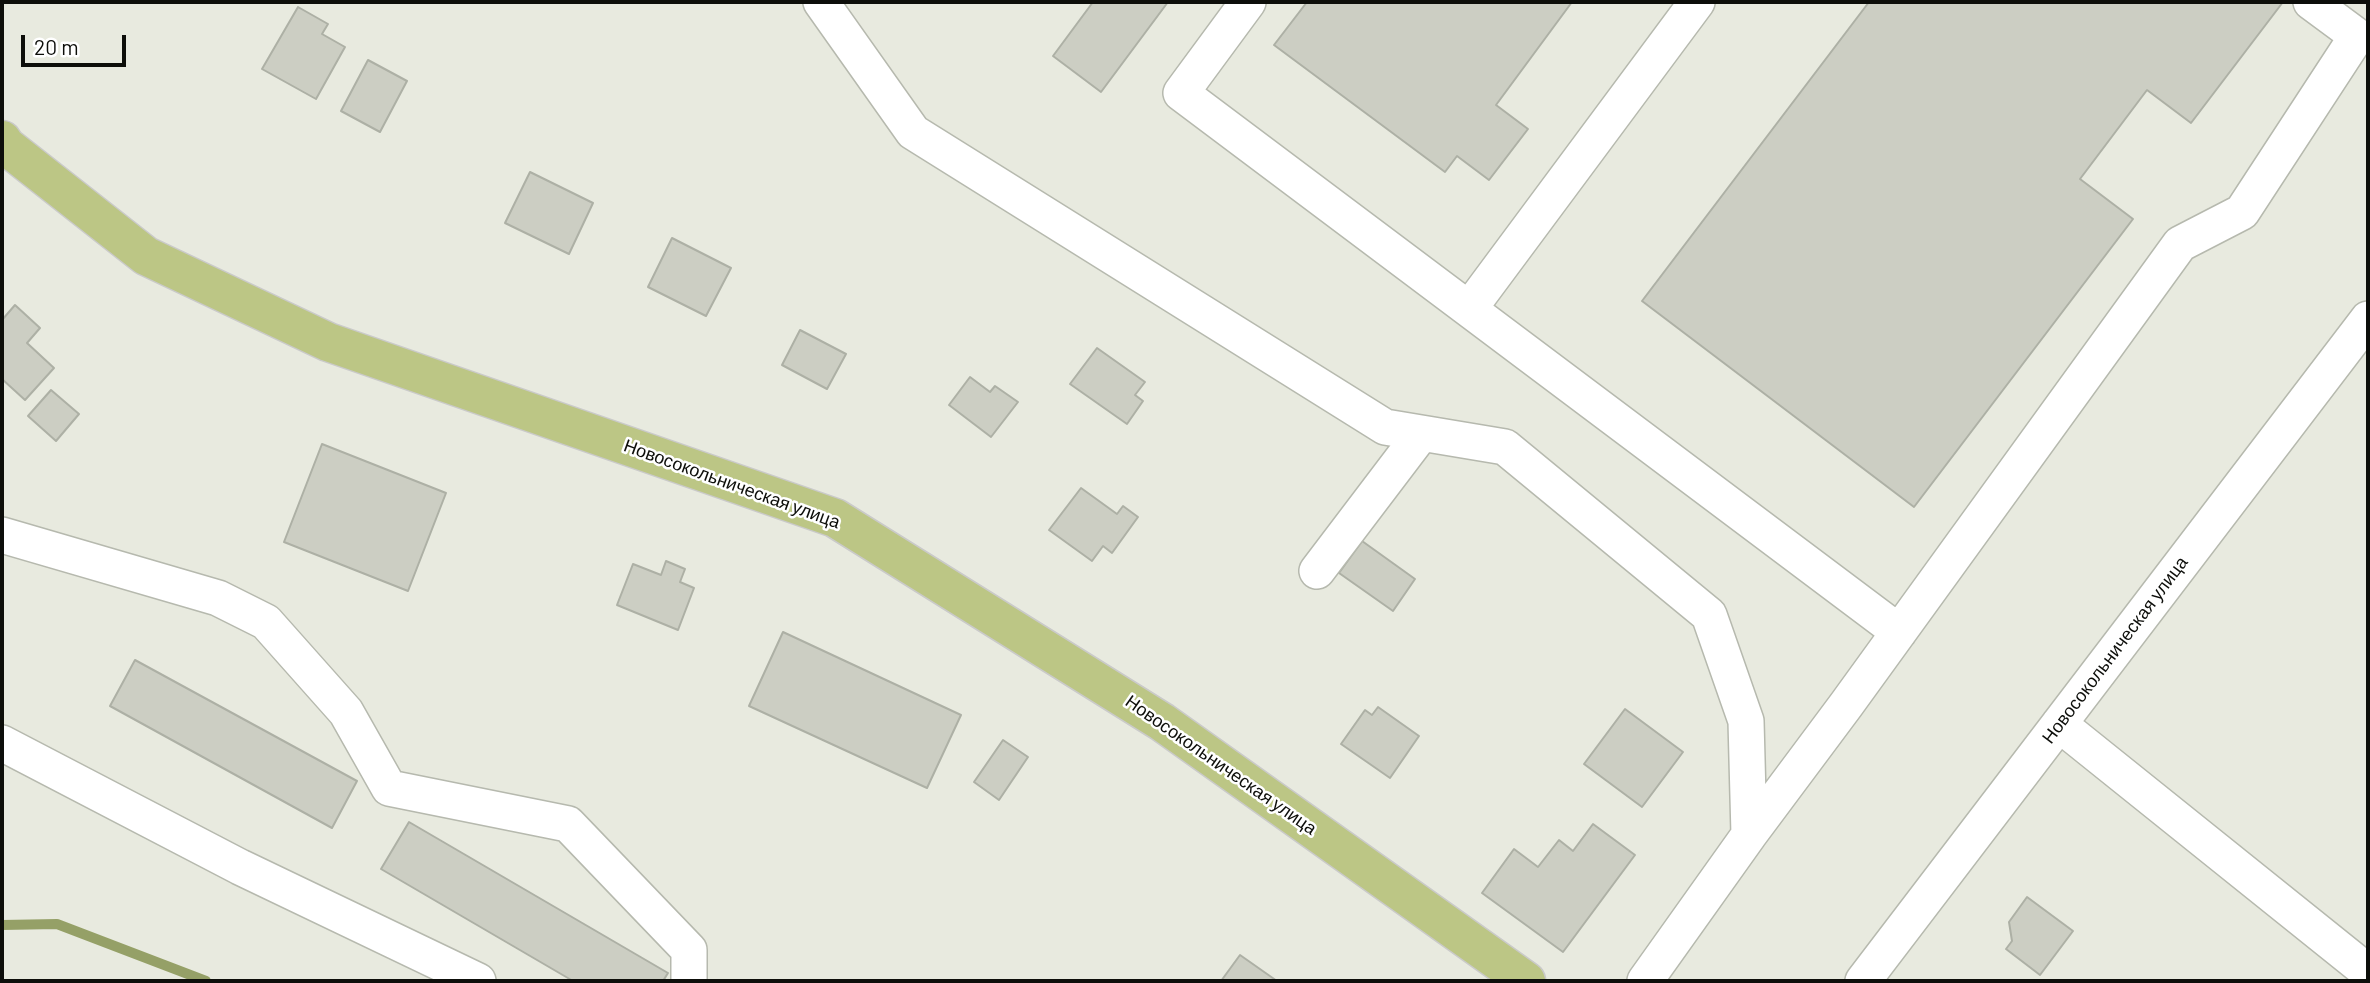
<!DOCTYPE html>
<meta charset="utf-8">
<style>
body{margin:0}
#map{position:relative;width:2370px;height:983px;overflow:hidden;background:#e8eadf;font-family:Barlow,sans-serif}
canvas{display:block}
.frame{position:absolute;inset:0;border:4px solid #0d0e0a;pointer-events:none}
.scale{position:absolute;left:21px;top:35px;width:105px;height:32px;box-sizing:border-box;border:4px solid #0d0e0a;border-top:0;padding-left:9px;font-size:21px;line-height:24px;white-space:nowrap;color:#0d0e0a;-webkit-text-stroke:5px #fff;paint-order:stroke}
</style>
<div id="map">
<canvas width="2370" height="983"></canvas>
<div class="frame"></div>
<div class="scale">20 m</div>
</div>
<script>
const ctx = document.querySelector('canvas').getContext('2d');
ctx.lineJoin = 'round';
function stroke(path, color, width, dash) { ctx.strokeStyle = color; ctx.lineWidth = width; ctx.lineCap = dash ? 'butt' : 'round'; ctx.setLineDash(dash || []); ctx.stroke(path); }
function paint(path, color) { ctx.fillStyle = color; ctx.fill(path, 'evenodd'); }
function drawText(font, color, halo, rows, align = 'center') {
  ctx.font = font + ' Barlow,sans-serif'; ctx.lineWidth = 5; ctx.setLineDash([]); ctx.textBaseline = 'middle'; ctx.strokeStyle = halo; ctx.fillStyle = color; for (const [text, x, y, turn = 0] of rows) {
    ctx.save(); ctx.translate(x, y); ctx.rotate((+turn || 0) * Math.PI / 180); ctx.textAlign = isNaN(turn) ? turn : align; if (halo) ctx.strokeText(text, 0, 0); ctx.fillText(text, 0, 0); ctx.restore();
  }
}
stroke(new Path2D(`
 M2 925 57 924 206 981`), '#95a067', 10);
const building = new Path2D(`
 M1093 2H1168L1101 92 1053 56Z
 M1307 2H1572L1496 105 1528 129 1489 180 1457 156 1445 172 1274 45Z
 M1869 2H2283L2191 123 2147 90 2080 179 2133 219 1914 507 1642 301Z
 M298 7 328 24 322 34 345 47 316 99 262 69Z
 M368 60 407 81 380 132 341 111Z
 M530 172 593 203 569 254 505 223Z
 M672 238 731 268 706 316 648 287Z
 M15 305 40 328 27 343 54 368 25 400 2 379V320Z
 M800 330 846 354 827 389 782 365Z
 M1097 348 1145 382 1135 395 1143 401 1127 424 1070 384Z
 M970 377 990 392 995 386 1018 402 991 437 949 405Z
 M51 390 79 414 56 441 28 416Z
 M322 444 446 493 408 591 284 542Z
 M1081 488 1117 514 1123 506 1138 517 1112 553 1103 546 1092 561 1049 530Z
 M1362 541 1415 579 1393 611 1339 573Z
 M666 561 685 569 680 582 694 588 678 630 617 605 633 564 661 575Z
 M783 632 961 715 927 788 749 706Z
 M135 660 357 781 332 828 110 706Z
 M1378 707 1419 736 1390 778 1341 744 1365 710 1372 715Z
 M1625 709 1683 752 1642 807 1584 764Z
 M1003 740 1028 757 999 800 974 782Z
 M409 822 668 973 663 981H573L381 869Z
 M1593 824 1635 855 1563 952 1482 893 1514 849 1538 867 1559 840 1573 851Z
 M2027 897 2073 931 2040 975 2006 949 2012 941 2009 922Z
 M1240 955 1277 981H1221Z`);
paint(building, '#cccec3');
stroke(building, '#adb0a5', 2);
const minor = new Path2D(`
 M821 2 913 132 1385 427 1505 447 1709 615 1746 721 1749 835 1645 981
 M1248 2 1181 93 1899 632
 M1469 309 1697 2
 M2 535 218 598 266 622 346 712 389 788 568 824 689 950V981
 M1317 571 1421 434
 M2059 724 2368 972
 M2 743 240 867 478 981
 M1749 835 1846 705 2180 244 2242 212 2357 36 2311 2
 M1863 981 2368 319`);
const major = new Path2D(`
 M2 140 6 146 146 256 328 342 835 518 1162 722 1526 981`);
stroke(minor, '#b6b9ae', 38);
stroke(major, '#cacac9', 41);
stroke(minor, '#fff', 35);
stroke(major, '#bcc685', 38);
drawText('18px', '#0d0e0a', '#fff', [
 ["Новосокольническая улица",732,484,20],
 ["Новосокольническая улица",2115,650,-53],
 ["Новосокольническая улица",1221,765,35]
]);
</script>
